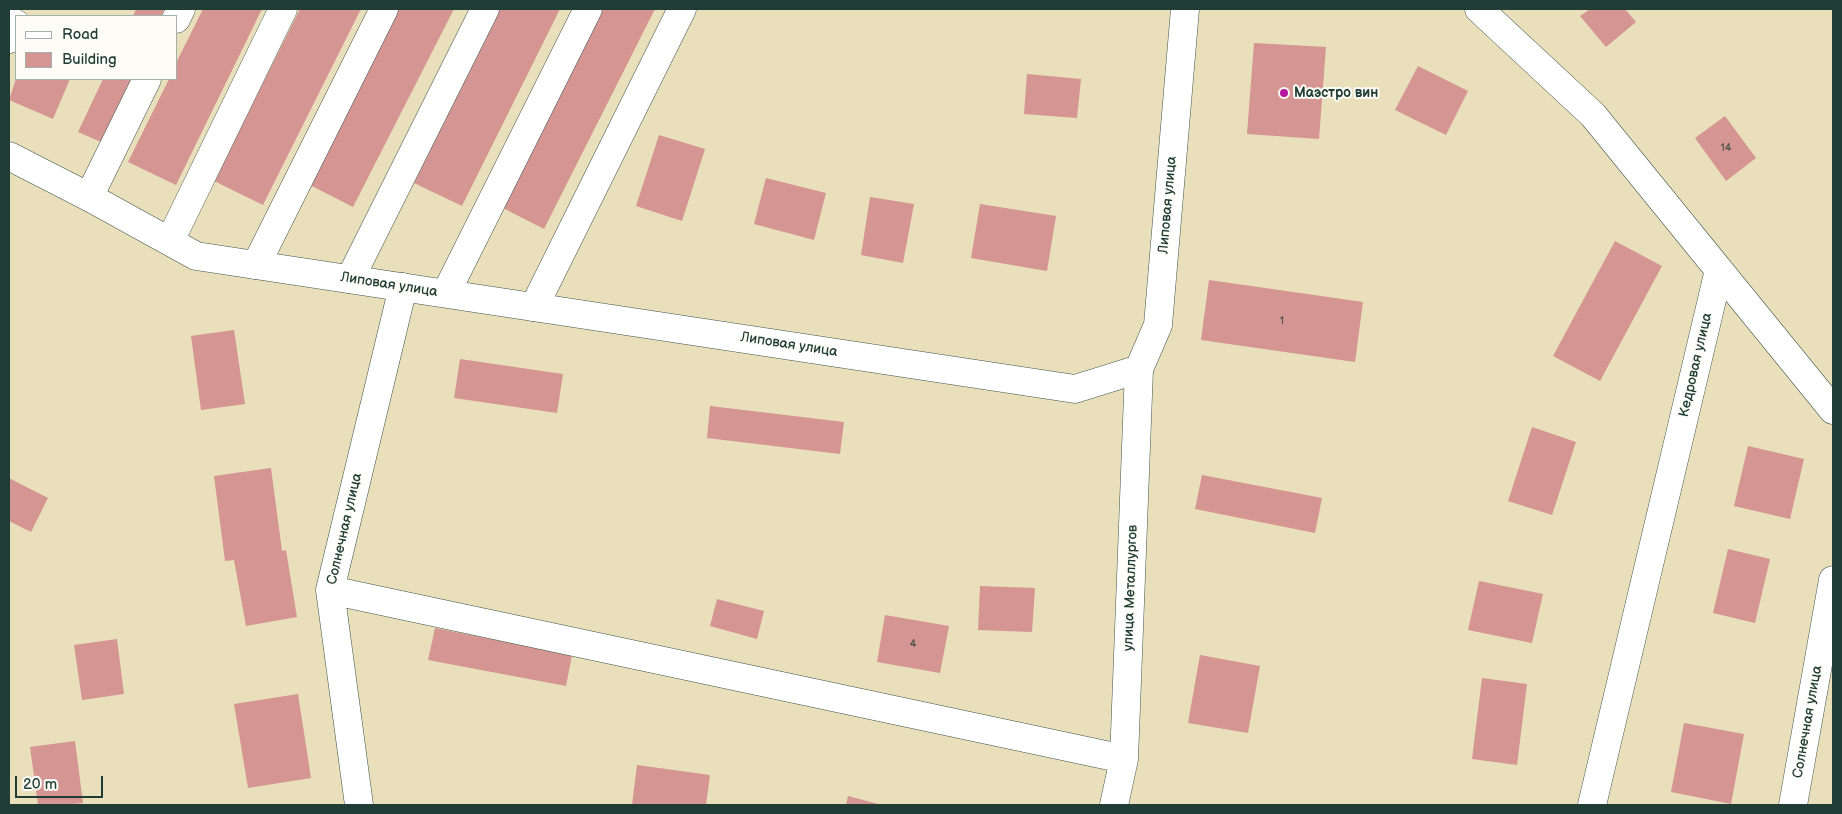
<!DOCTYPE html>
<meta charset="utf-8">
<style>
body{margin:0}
#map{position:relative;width:1842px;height:814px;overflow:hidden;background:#e9dfbb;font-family:"Balsamiq Sans",sans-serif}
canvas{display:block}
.frame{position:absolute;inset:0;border:10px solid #1f3d34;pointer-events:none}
.legend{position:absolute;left:15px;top:15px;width:162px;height:65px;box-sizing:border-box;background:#fdfcf7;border:1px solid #a4b0a9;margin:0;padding:6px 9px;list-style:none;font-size:15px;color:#1f3d34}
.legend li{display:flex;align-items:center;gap:10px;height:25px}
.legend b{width:25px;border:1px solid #a4b0a9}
.scale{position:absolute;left:15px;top:776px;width:88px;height:22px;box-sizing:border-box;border:2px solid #1f3d34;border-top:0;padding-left:6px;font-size:15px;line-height:18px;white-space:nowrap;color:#1f3d34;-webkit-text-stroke:4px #fdfcf7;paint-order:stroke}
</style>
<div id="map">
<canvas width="1842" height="814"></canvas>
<div class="frame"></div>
<ul class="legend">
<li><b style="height:6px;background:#fff"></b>Road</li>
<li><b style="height:14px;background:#d59592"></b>Building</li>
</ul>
<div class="scale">20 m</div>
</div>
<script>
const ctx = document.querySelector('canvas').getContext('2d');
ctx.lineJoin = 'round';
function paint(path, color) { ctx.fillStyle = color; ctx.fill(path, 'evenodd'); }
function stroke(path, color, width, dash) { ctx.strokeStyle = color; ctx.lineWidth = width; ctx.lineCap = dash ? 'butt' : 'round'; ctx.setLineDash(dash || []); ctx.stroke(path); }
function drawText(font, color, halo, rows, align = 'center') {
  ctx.font = font + ' "Balsamiq Sans",sans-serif'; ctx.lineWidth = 4; ctx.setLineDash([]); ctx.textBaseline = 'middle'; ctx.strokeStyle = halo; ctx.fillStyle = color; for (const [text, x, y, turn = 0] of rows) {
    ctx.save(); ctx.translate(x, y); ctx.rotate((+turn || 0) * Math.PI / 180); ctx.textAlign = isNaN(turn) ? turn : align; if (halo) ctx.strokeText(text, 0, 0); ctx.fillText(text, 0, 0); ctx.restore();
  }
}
paint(new Path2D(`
 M136 9H164L161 16H133Z
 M203 9H262L176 185 128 162 169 79H176V63Z
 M300 9H361L263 205 214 181Z
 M397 9H454L353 207 308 184Z
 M499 9H560L462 206 414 183Z
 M598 9H655L544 229 499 206Z
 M1590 9H1625L1636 22 1606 47 1580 16Z
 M1254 43 1326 47 1319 139 1247 134Z
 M1418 66 1468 91 1446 135 1395 110Z
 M1027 74 1081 79 1077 118 1024 114Z
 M16 79H70L53 119 9 100Z
 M103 79H131L101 142 78 132Z
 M1725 116 1756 158 1726 181 1695 138Z
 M659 135 705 149 682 221 636 206Z
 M766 178 826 193 814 240 754 224Z
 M870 197 914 204 903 263 861 255Z
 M980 204 1056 216 1047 271 971 258Z
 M1615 241 1662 266 1600 381 1553 356Z
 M1209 280 1363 302 1355 362 1201 340Z
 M234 330 245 404 201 410 191 336Z
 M460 359 563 374 557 413 454 398Z
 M710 406 844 422 840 454 707 438Z
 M1532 427 1576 442 1552 515 1508 501Z
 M1748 446 1804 459 1790 519 1734 506Z
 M271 468 282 551 286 550 297 617 246 626 234 560 225 561 214 476Z
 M1202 475 1322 498 1315 533 1195 509Z
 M9 478 48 498 31 532 9 521Z
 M1728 549 1770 559 1755 623 1713 613Z
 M1479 581 1543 594 1532 643 1468 630Z
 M980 586 1035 588 1032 632 978 630Z
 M717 599 764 611 757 639 710 626Z
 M885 615 949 626 940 673 877 662Z
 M435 628 572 655 566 686 428 660Z
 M117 639 124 694 82 700 74 645Z
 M1200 655 1260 666 1248 733 1188 723Z
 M1482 678 1527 684 1517 765 1472 759Z
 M298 694 311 778 248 788 234 704Z
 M1684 723 1744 734 1731 804 1671 792Z
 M75 741 83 803 65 805H38L30 747Z
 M637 765 710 775 706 805H632Z
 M848 796 882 805H846Z`), '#d59592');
const minor = new Path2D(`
 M1479 9 1593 115 1719 270 1592 805
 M176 19 181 9
 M9 20 16 24 9 39
 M89 197 147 79
 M170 241 283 9
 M256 265 384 9
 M1719 270 1833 410
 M350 279 485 9
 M446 293 588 9
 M534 307 682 9
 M330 590 1124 759
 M359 805 330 590 403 287
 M1114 805 1124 759 1139 369
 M1793 805 1833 580`);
const major = new Path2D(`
 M9 156 89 197 196 256 1075 389 1139 369 1158 325 1185 9`);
stroke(minor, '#3d5548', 29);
stroke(major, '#3d5548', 29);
stroke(minor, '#fff', 28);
stroke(major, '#fff', 28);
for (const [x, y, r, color] of [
 [1284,93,5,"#b5179e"]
]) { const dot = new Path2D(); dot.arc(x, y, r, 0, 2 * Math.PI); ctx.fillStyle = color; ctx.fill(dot); stroke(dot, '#fdfcf7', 2); }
drawText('11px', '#4c534c', null, [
 ["14",1726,148],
 ["1",1282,321],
 ["4",913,644]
]);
drawText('bold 14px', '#1f3d34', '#fdfcf7', [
 ["Маэстро вин",1294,93]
], 'left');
drawText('14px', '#1f3d34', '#fdfcf7', [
 ["Липовая улица",1168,205,-85],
 ["Липовая улица",389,285,9],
 ["Липовая улица",789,345,9],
 ["Кедровая улица",1696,365,-77],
 ["Солнечная улица",345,529,-77],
 ["улица Металлургов",1131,588,-88],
 ["Солнечная улица",1808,722,-80]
]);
</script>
